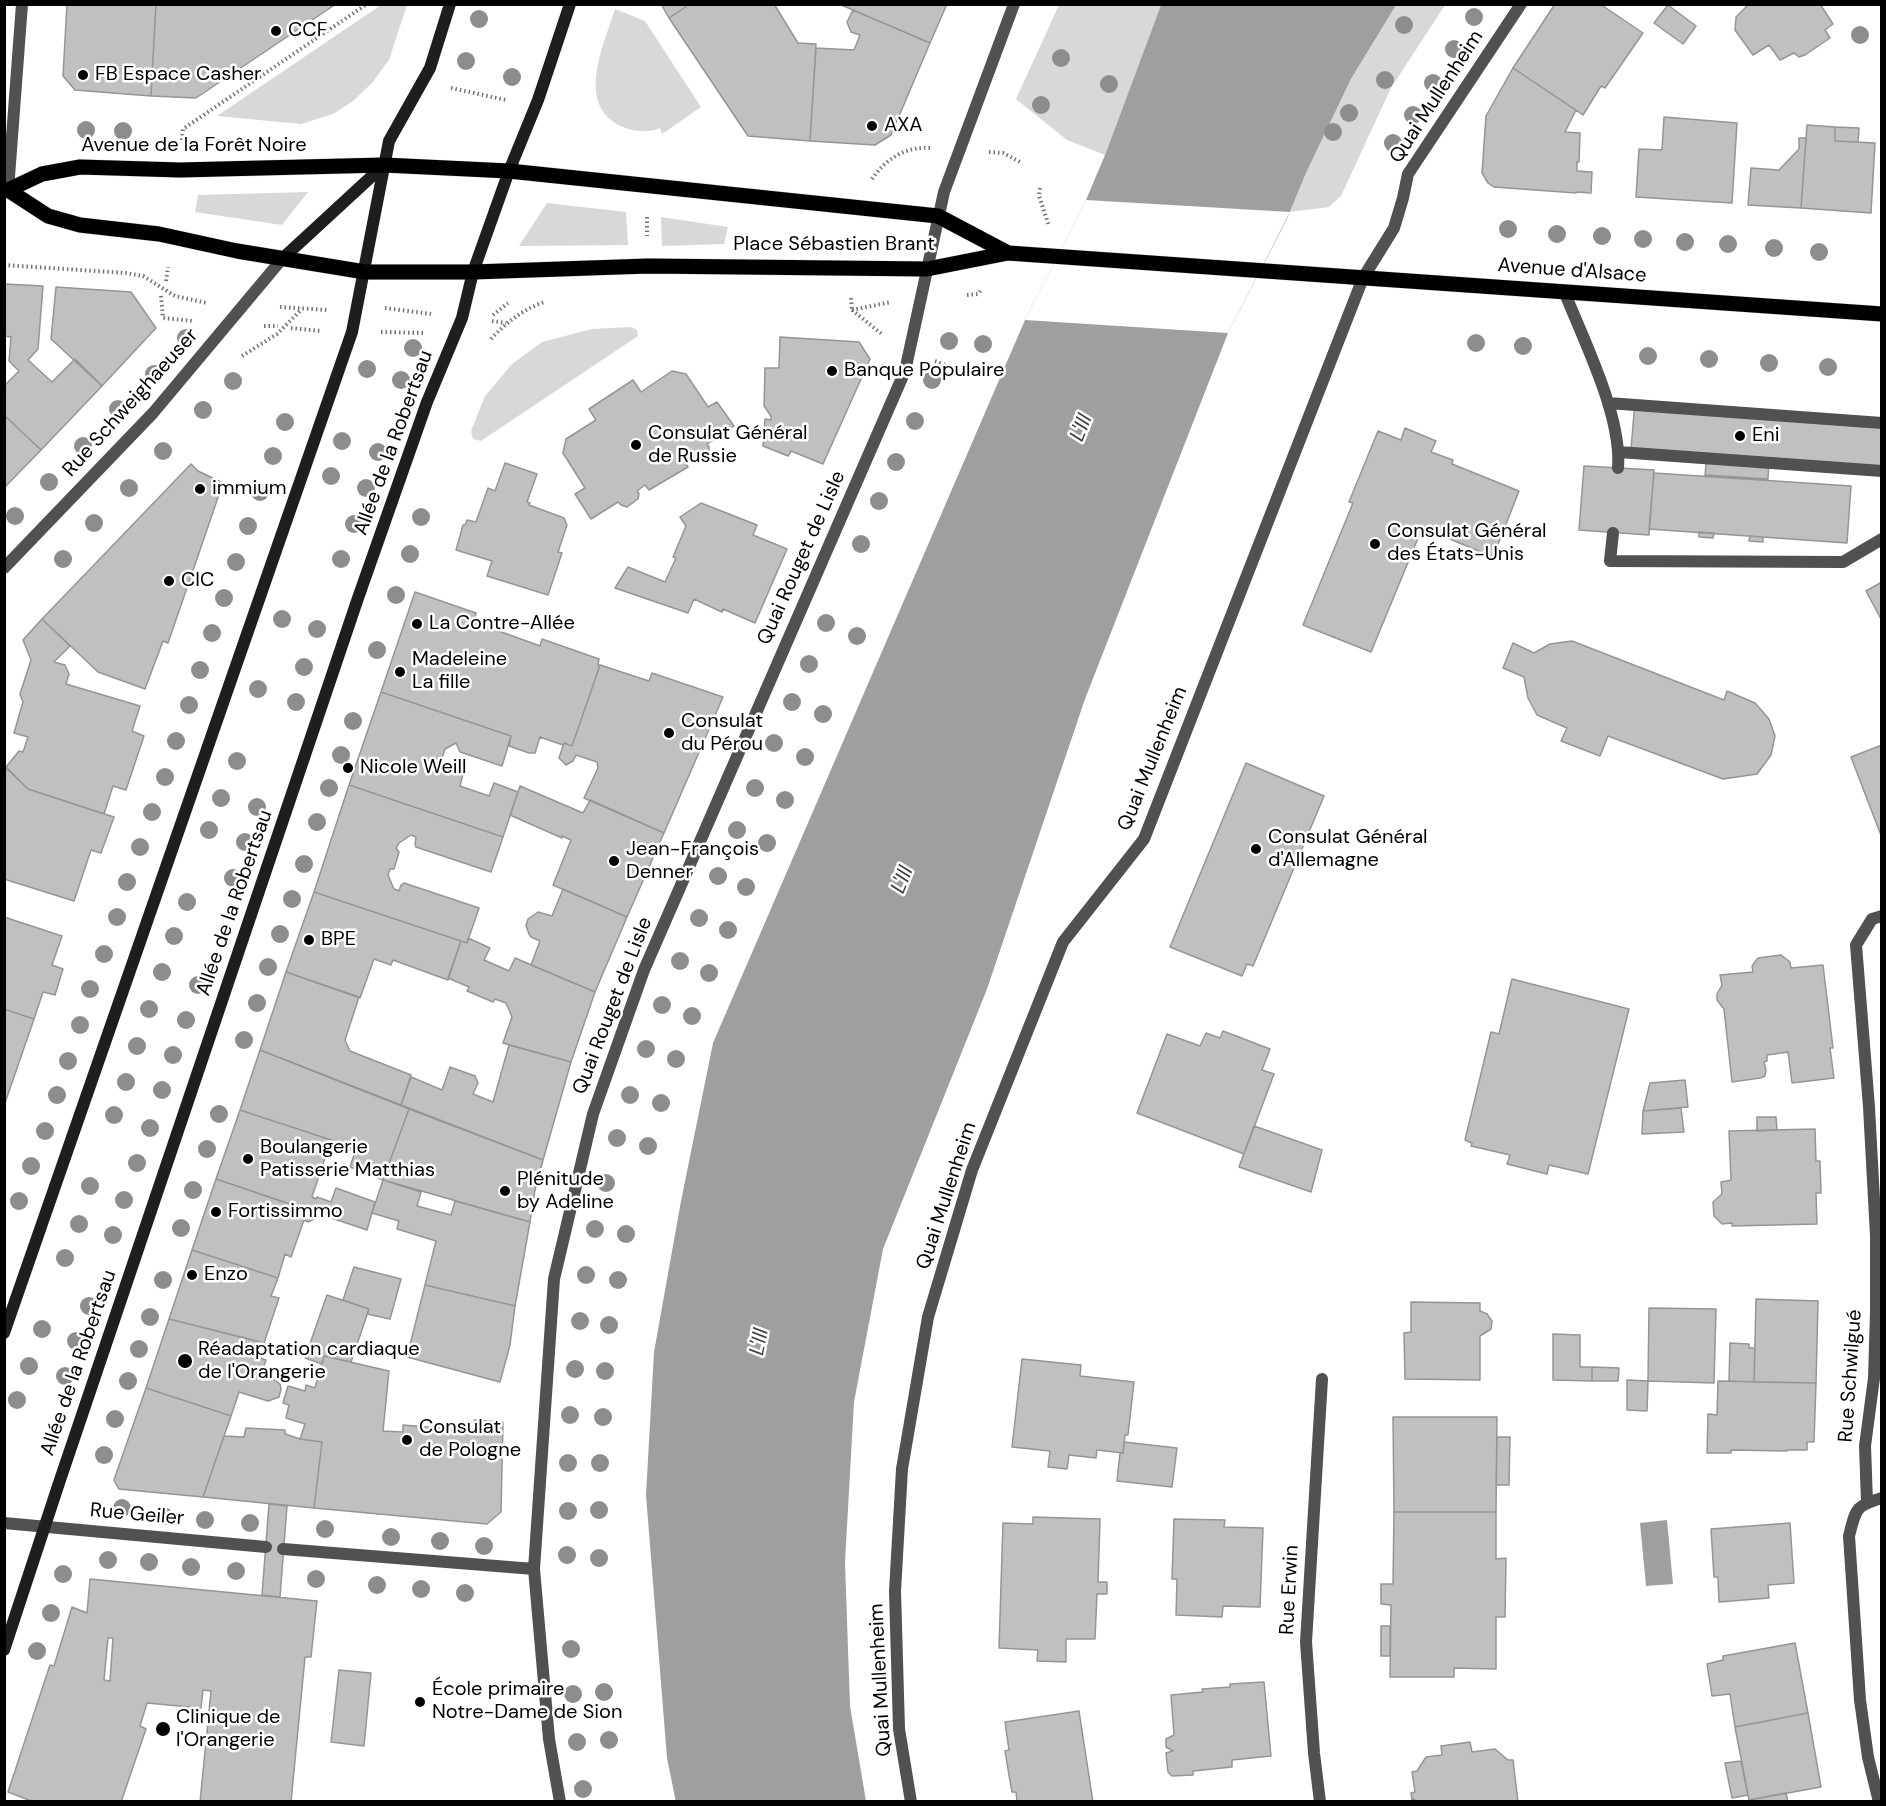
<!DOCTYPE html>
<meta charset="utf-8">
<style>
body{margin:0}
#map{position:relative;width:1886px;height:1806px;overflow:hidden;background:#fff;font-family:"DM Sans",sans-serif}
canvas{display:block}
.frame{position:absolute;inset:0;border:6px solid #000;pointer-events:none}
</style>
<div id="map">
<canvas width="1886" height="1806"></canvas>
<div class="frame"></div>
</div>
<script>
const ctx = document.querySelector('canvas').getContext('2d');
ctx.lineJoin = 'round';
function paint(path, color) { ctx.fillStyle = color; ctx.fill(path, 'evenodd'); }
function stroke(path, color, width, dash) { ctx.strokeStyle = color; ctx.lineWidth = width; ctx.lineCap = dash ? 'butt' : 'round'; ctx.setLineDash(dash || []); ctx.stroke(path); }
function drawText(font, color, halo, rows, align = 'center') {
  ctx.font = font + ' "DM Sans",sans-serif'; ctx.lineWidth = 5; ctx.setLineDash([]); ctx.textBaseline = 'middle'; ctx.strokeStyle = halo; ctx.fillStyle = color; for (const [text, x, y, turn = 0] of rows) {
    ctx.save(); ctx.translate(x, y); ctx.rotate((+turn || 0) * Math.PI / 180); ctx.textAlign = isNaN(turn) ? turn : align; if (halo) ctx.strokeText(text, 0, 0); ctx.fillText(text, 0, 0); ctx.restore();
  }
}
paint(new Path2D(`
 M381 5H407L389 60 372 83 353 101 333 114 301 124 217 116Z
 M1059 5H1161L1105 155 1067 140 1016 99Z
 M1396 5H1445L1391 88 1341 196 1329 207 1290 212 1306 173 1351 79Z
 M615 9 645 21 701 107 662 134 660 128C649 133 634 132 623 127 574 106 604 45 615 9Z
 M308 192 282 225 195 212 198 195Z
 M547 203 626 212 628 245 519 246Z
 M661 217 728 227 724 244 662 246Z
 M631 327 637 330 638 336 481 441 473 439 471 431 485 396 512 364 542 342 592 329Z`), '#d8d8d8');
paint(new Path2D(`
 M1161 5H1396L1351 79 1306 173 1287 219 1228 333 1085 699 987 989 883 1249 854 1402 845 1562 850 1706 866 1801 676 1802 667 1758 646 1495 654 1352 681 1201 713 1043 1025 320 1086 200 1105 155Z
 M1667 1520 1673 1584 1646 1586 1640 1523Z`), '#9f9f9f');
paint(new Path2D(`
 M1086 200 1290 212 1228 333 1025 320Z`), '#fff');
const building = new Path2D(`
 M67 4H156L151 96 75 90 63 76Z
 M156 4H336L196 98 151 96Z
 M661 4H690L669 18Z
 M690 4H774L798 43 816 44 810 141 748 136 669 18Z
 M839 4H947L930 43Z
 M1555 4H1600L1643 33 1605 88 1601 86 1583 115 1513 68Z
 M1749 4H1820L1833 24 1825 30 1830 38 1805 55 1799 57 1794 53 1780 60 1769 45 1753 55 1735 30 1736 17Z
 M1668 5 1696 26 1683 44 1654 23Z
 M853 10 930 43 891 135 875 145 810 141 816 48 854 50 860 35 851 32 847 22Z
 M1513 68 1576 110 1565 132 1580 133 1579 162H1577V171L1592 172 1591 193 1577 192 1576 193 1494 187 1488 183 1482 173 1486 116Z
 M1664 117 1737 123 1732 203 1636 197 1639 149 1662 150Z
 M1807 125 1835 127V141L1875 143 1871 213 1801 208Z
 M1835 127 1859 128 1858 142 1835 141Z
 M1799 138H1806L1801 208 1748 205 1751 168 1779 170 1799 149Z
 M4 284 43 286 38 349 28 360 52 382 75 359 102 386 41 450 4 415V386L19 371 9 361 11 337 4 336Z
 M56 287 131 292 156 328 102 386 51 339Z
 M780 337 859 342 870 359 823 464 791 451 788 456 763 446 765 419 771 420V416L764 406 765 368H779Z
 M672 371 686 374 708 407 717 402 734 426 707 444 709 447V454L697 461 691 460 689 456 683 459 688 467 649 490 645 485 637 491 639 494 638 499 627 507 621 505 618 502 591 519 575 494 585 488 563 453 566 439 596 420 589 409 633 380 641 392Z
 M1635 402 1882 419V468L1769 459 1768 479 1705 475 1707 454 1631 449Z
 M4 415 41 450 4 488Z
 M1405 428 1436 441 1431 452 1453 460 1452 464 1519 491 1493 557 1426 529 1425 532 1421 531 1371 652 1303 625 1353 503 1349 502 1378 431 1401 440Z
 M505 463 537 474 527 502 530 503 529 505 564 518 567 525 558 552 562 553 548 595 487 576 492 561 456 550 463 525H465L467 520 476 522 488 488 495 491Z
 M191 464 198 471 223 483 168 643 163 641 145 689 98 672 42 619Z
 M1584 466 1654 470 1649 535 1579 530Z
 M1654 473 1851 486 1847 543 1649 529Z
 M701 503 757 525 753 535 787 549 755 623 723 609 722 612 694 599 688 613 615 588 628 567 665 582 676 558 673 557 686 526 680 517Z
 M1699 532 1714 533 1713 538 1699 537Z
 M1750 536 1763 537V542L1749 541Z
 M1882 582V621L1866 591Z
 M415 592 476 613 474 622 540 646 542 639 599 659 598 665H600L572 746 564 743 563 745 540 737 535 753H529L509 746 511 736 381 692Z
 M42 619 70 646 54 662 65 665 69 674 66 684 140 706 132 731 144 736 126 790 113 786 104 814 28 789 6 767 19 751 23 752 28 737 14 733 23 702 20 694 31 660 23 640Z
 M1572 641 1724 700 1727 691 1755 703 1769 719 1775 736 1771 755 1757 774 1723 779 1608 736 1600 756 1561 741 1567 728 1537 715 1528 698 1524 677 1503 668 1513 643 1534 653 1550 644Z
 M600 665 649 681 652 673 723 697 664 833 584 798 598 768 597 762 576 755 573 761 566 765 559 758 564 743 572 746Z
 M381 692 511 736 502 766 460 752 456 743 445 749 439 767 463 774 460 786 489 796 494 783 518 792 503 837 349 785Z
 M1882 745V838L1851 757Z
 M1246 763 1324 796 1253 966 1247 964 1242 976 1170 947Z
 M4 766 28 789 114 817 101 853 91 850 74 901 4 879Z
 M349 785 503 837 491 872 416 847 415 844 416 837 411 835 399 843 396 848 399 852 394 869H390L388 875 394 889 399 891 401 885 404 883 479 908 467 943 314 892Z
 M520 786 583 813 590 800 664 833 627 917 553 885 571 840 562 836V838L510 815Z
 M563 889 627 917 595 992 531 965 540 941 531 937 529 934 526 926 528 919 538 912 552 916Z
 M314 892 461 941 448 980 393 960 391 965 374 959 360 998 286 972Z
 M4 917 62 936 52 965 63 969 55 995 43 992 34 1019 4 1009Z
 M468 938 490 948 484 960 509 971 515 958 595 992 571 1062 503 1043 512 1017 506 1003 495 999 493 1002 467 991 469 987 448 978 461 941 467 943Z
 M1781 955 1790 962 1791 968 1823 965 1833 1048H1830L1834 1078 1792 1083 1788 1052 1767 1055V1061L1764 1062 1766 1070 1765 1076 1760 1078 1732 1082 1724 1009 1717 1000V994L1722 985 1720 975 1753 972 1752 966 1758 958Z
 M286 972 359 997 345 1040 350 1051 411 1075 401 1105 260 1050Z
 M1512 979 1629 1009 1588 1174 1549 1165 1547 1174 1507 1164 1510 1155 1471 1146 1472 1143 1465 1140 1491 1032 1499 1034Z
 M4 1009 34 1019 5 1103H4Z
 M1223 1031 1270 1049 1262 1070 1274 1074 1244 1154 1137 1113 1167 1034 1200 1046 1206 1033 1220 1038Z
 M509 1045 571 1062 543 1160 401 1105 411 1077 442 1090 450 1067 475 1076 478 1083 473 1094 493 1102Z
 M260 1050 409 1109 383 1180 350 1167 355 1152 331 1140 240 1110Z
 M1685 1080 1688 1107 1643 1111 1650 1083Z
 M1681 1108 1684 1132 1642 1134 1643 1111Z
 M409 1109 543 1160 535 1190 530 1222 383 1180Z
 M240 1110 331 1140 312 1197 316 1199 317 1197 331 1202 336 1188 375 1202 367 1230 216 1179Z
 M1757 1117H1776L1777 1130 1757 1131Z
 M1254 1126 1322 1150 1311 1192 1239 1167Z
 M1815 1129 1816 1161H1820L1821 1193H1816L1817 1224 1732 1226V1223L1722 1224 1714 1216 1713 1202 1722 1194 1721 1182 1731 1180 1729 1131Z
 M216 1179 313 1212 314 1219 308 1222 304 1220 291 1257 285 1254 278 1278 192 1250Z
 M383 1180 421 1192 417 1206 451 1215 455 1201 530 1222 515 1306 425 1285 436 1241 397 1229 399 1221 372 1213Z
 M192 1250 278 1278 271 1296 279 1298 264 1343 169 1319Z
 M354 1267 401 1279 390 1319 367 1314 369 1309 343 1300Z
 M425 1285 515 1306 510 1345 500 1382 407 1357Z
 M327 1295 369 1309 351 1362 324 1356 322 1364 305 1358Z
 M1756 1299 1818 1301 1816 1383 1754 1382Z
 M1411 1302 1480 1303V1311L1487 1314 1492 1321 1491 1329 1480 1336V1380L1405 1379 1404 1333 1411 1332Z
 M1649 1308 1716 1309 1714 1383 1648 1381Z
 M169 1319 257 1341 251 1355 266 1360 261 1375 275 1380 280 1384 281 1389 279 1397 268 1401 239 1392 231 1416 146 1388Z
 M1553 1334 1580 1335V1367H1592V1381L1553 1380Z
 M1730 1343 1749 1344V1348H1755L1754 1382 1729 1381Z
 M324 1356 389 1371 383 1431 403 1432V1425L473 1431 474 1420 503 1422 501 1512 487 1524 314 1508 322 1442 300 1439 305 1424 286 1418 289 1405 283 1403 288 1386 305 1391 306 1385 315 1388Z
 M1022 1359 1081 1365 1080 1376 1134 1382 1128 1435H1125L1123 1453 1097 1450 1096 1458 1069 1455 1067 1469 1048 1467 1050 1451 1012 1447Z
 M1592 1367 1619 1368 1618 1381H1592Z
 M1627 1380 1648 1381 1647 1411 1627 1410Z
 M1718 1381 1816 1383 1814 1442H1807V1450H1787V1451L1731 1450V1453H1707L1708 1414 1717 1415Z
 M146 1388 231 1416 203 1497 119 1489 116 1484 114 1480Z
 M1393 1417H1497L1496 1512H1394Z
 M246 1428 285 1430V1434L300 1439 322 1442 314 1508 203 1497 224 1436 244 1437Z
 M1497 1437H1510L1509 1485H1496Z
 M1124 1442 1177 1448 1172 1487 1117 1481 1120 1453H1123Z
 M269 1504 287 1506 280 1597 262 1595Z
 M1394 1512H1496V1559L1506 1558 1505 1617H1496V1669L1454 1668V1677H1390L1391 1605 1381 1604V1584H1393Z
 M1033 1517 1100 1519 1098 1582H1107V1594H1097L1095 1639H1066V1662L1037 1661 1038 1650 999 1648 1003 1523 1033 1524Z
 M1174 1519 1225 1520 1224 1527 1263 1528 1260 1607 1223 1606 1222 1617 1176 1615 1177 1579H1172Z
 M1790 1523 1794 1583 1768 1585 1769 1598 1719 1602 1718 1577H1714L1711 1529Z
 M90 1579 317 1601 311 1657H305L291 1802H200L211 1691 203 1690 201 1708 147 1703 140 1726 146 1729 121 1802H34L8 1792 50 1665 54 1666 72 1607 87 1613ZM108 1638H113L110 1681 104 1680Z
 M1381 1626H1390V1656H1381Z
 M1795 1643 1808 1713 1735 1727 1730 1694 1712 1696 1707 1664 1723 1660V1656Z
 M339 1670 371 1673 364 1746 331 1742Z
 M1264 1682 1271 1756 1232 1760V1767L1193 1771V1775L1172 1776 1168 1772 1166 1753 1173 1751 1166 1747V1739L1174 1735 1171 1695 1203 1692 1202 1689 1230 1687V1684Z
 M1079 1711 1093 1802H1017L1016 1792H1012L1009 1775 1005 1751 1009 1750 1005 1722Z
 M1808 1713 1821 1787 1749 1800 1735 1727Z
 M1470 1742 1472 1752 1495 1749 1508 1760H1513L1518 1802H1415L1414 1799 1412 1800 1411 1793 1415 1792 1412 1772 1417 1771 1426 1757 1442 1755 1441 1746Z
 M1741 1761 1748 1795 1732 1798 1725 1763Z
 M1786 1793 1788 1802H1749V1800Z`);
paint(building, '#c0c0c0');
stroke(building, '#959595', 1.5);
const primary = new Path2D(`
 M4 189 8 190 42 174 80 167 180 170 384 165 509 171 938 216 1008 253
 M8 190 48 216 80 225 159 234 237 251 365 272H473L648 266 927 269 1008 253 1882 314`);
stroke(primary, '#dbdbdb', 16);
stroke(new Path2D(`
 M451 88 506 100
 M182 140 183 129 367 4
 M989 152 1003 153 1020 162
 M872 179C886 159 905 146 931 148
 M1040 188 1039 196 1049 226
 M647 217V236
 M4 265 126 273 143 276 175 296 207 303
 M166 281 168 267
 M967 295 978 294 981 290
 M161 296 163 318 193 321
 M851 298 852 310
 M280 307 327 310
 M385 308 431 314
 M852 310 891 302
 M852 310 883 335
 M493 315 508 303
 M492 321 506 323
 M264 326H278
 M291 328 321 331
 M381 332 424 333
 M491 339C507 322 522 310 544 302
 M242 356 277 334 302 309
 M935 361 957 369`), '#737373', 4, [1.5, 3]);
stroke(new Path2D(`
 M1564 291C1584 341 1622 416 1618 468
 M1608 403 1882 423
 M1619 452 1882 471
 M1613 533 1610 561 1843 562 1882 539`), '#515151', 12);
stroke(new Path2D(`
 M8 190 22 4
 M4 568 153 413 282 259
 M1867 1502 1865 1446 1874 1378 1876 1312V1236L1869 1107 1856 945 1872 919 1882 916
 M4 1523 266 1547
 M283 1549 534 1569
 M560 1802 549 1739 534 1569 554 1279 593 1114 644 970 905 371 944 192 1014 4
 M911 1802 899 1729 895 1591 902 1469 928 1317 972 1170 1063 942 1144 839 1363 278 1394 228 1403 198 1408 174 1521 4
 M1320 1802 1314 1753 1306 1642 1322 1379
 M1879 1802 1868 1757 1860 1700 1849 1536C1856 1510 1854 1506 1882 1498`), '#515151', 12);
stroke(new Path2D(`
 M282 259 384 165
 M4 1333 352 332 389 141 430 68 450 4
 M4 1650 59 1483 357 601 427 402 462 318 473 272 509 171 538 100 570 4`), '#1e1e1e', 12);
stroke(primary, '#000', 15);
ctx.fillStyle = '#8d8d8d';
for (const [x, y] of [
 [1474,17],
 [479,19],
 [1404,25],
 [1860,35],
 [1454,49],
 [1061,58],
 [466,61],
 [512,77],
 [1385,80],
 [1433,83],
 [1109,84],
 [1041,105],
 [1349,113],
 [1413,115],
 [86,130],
 [123,131],
 [1333,132],
 [1393,143],
 [1508,229],
 [1557,234],
 [1602,236],
 [1643,239],
 [1685,242],
 [1728,244],
 [1774,248],
 [1819,252],
 [186,338],
 [949,341],
 [1476,343],
 [983,344],
 [1523,346],
 [413,348],
 [1648,356],
 [1709,359],
 [1769,363],
 [1828,367],
 [367,369],
 [154,374],
 [401,380],
 [932,380],
 [233,381],
 [118,409],
 [203,410],
 [915,421],
 [285,422],
 [342,441],
 [83,446],
 [163,451],
 [378,452],
 [273,456],
 [896,462],
 [331,476],
 [49,482],
 [129,488],
 [366,488],
 [260,492],
 [879,501],
 [15,516],
 [421,517],
 [94,523],
 [354,524],
 [248,526],
 [861,544],
 [410,554],
 [63,559],
 [341,559],
 [236,562],
 [396,595],
 [224,598],
 [282,619],
 [826,623],
 [317,629],
 [212,633],
 [857,636],
 [377,650],
 [809,664],
 [304,667],
 [200,670],
 [258,689],
 [296,702],
 [792,702],
 [189,705],
 [823,714],
 [353,721],
 [176,741],
 [774,743],
 [341,755],
 [805,757],
 [237,761],
 [165,777],
 [329,788],
 [755,788],
 [221,798],
 [785,800],
 [257,807],
 [152,812],
 [317,822],
 [209,830],
 [737,830],
 [245,842],
 [767,843],
 [140,847],
 [304,864],
 [718,876],
 [233,878],
 [127,882],
 [746,887],
 [292,899],
 [187,902],
 [117,917],
 [699,918],
 [728,930],
 [280,934],
 [174,936],
 [104,954],
 [680,961],
 [268,967],
 [162,972],
 [709,973],
 [198,985],
 [90,989],
 [257,1003],
 [662,1005],
 [149,1009],
 [692,1016],
 [186,1020],
 [80,1025],
 [244,1040],
 [137,1046],
 [646,1049],
 [173,1055],
 [676,1059],
 [68,1061],
 [126,1082],
 [162,1090],
 [57,1095],
 [630,1095],
 [661,1103],
 [219,1114],
 [114,1115],
 [150,1128],
 [45,1131],
 [617,1138],
 [648,1146],
 [207,1149],
 [137,1163],
 [31,1166],
 [606,1183],
 [90,1186],
 [193,1190],
 [124,1200],
 [19,1201],
 [79,1224],
 [181,1228],
 [595,1229],
 [626,1234],
 [113,1235],
 [65,1258],
 [586,1275],
 [163,1280],
 [618,1280],
 [89,1306],
 [150,1317],
 [580,1321],
 [609,1325],
 [42,1329],
 [76,1341],
 [139,1349],
 [29,1366],
 [575,1369],
 [605,1371],
 [65,1376],
 [128,1381],
 [17,1400],
 [570,1415],
 [603,1417],
 [115,1419],
 [104,1455],
 [568,1463],
 [600,1463],
 [122,1508],
 [599,1510],
 [568,1511],
 [164,1516],
 [205,1520],
 [250,1523],
 [325,1529],
 [391,1537],
 [440,1541],
 [484,1546],
 [567,1555],
 [599,1558],
 [108,1560],
 [149,1562],
 [191,1567],
 [236,1571],
 [63,1574],
 [316,1579],
 [377,1585],
 [421,1589],
 [465,1593],
 [51,1613],
 [571,1649],
 [37,1651],
 [604,1692],
 [573,1694],
 [609,1740],
 [577,1742],
 [583,1789]
]) { ctx.beginPath(); ctx.arc(x, y, 9, 0, 2 * Math.PI); ctx.fill(); }
for (const [x, y, r, color] of [
 [276,31,6,"#000"],
 [83,75,6,"#000"],
 [872,126,6,"#000"],
 [832,371,6,"#000"],
 [1740,436,6,"#000"],
 [636,445,6,"#000"],
 [200,489,6,"#000"],
 [1375,544,6,"#000"],
 [169,581,6,"#000"],
 [417,624,6,"#000"],
 [400,672,6,"#000"],
 [669,733,6,"#000"],
 [348,768,6,"#000"],
 [1256,849,6,"#000"],
 [614,861,6,"#000"],
 [309,940,6,"#000"],
 [248,1159,6,"#000"],
 [505,1191,6,"#000"],
 [216,1212,6,"#000"],
 [192,1275,6,"#000"],
 [185,1361,8,"#000"],
 [407,1440,6,"#000"],
 [420,1702,6,"#000"],
 [163,1729,8,"#000"]
]) { const dot = new Path2D(); dot.arc(x, y, r, 0, 2 * Math.PI); ctx.fillStyle = color; ctx.fill(dot); stroke(dot, '#fff', 2); }
drawText('20px', '#000', '#fff', [
 ["CCF",288,31],
 ["FB Espace Casher",95,75],
 ["AXA",884,126],
 ["Banque Populaire",844,371],
 ["Consulat Général",648,434],
 ["de Russie",648,457],
 ["Eni",1752,436],
 ["immium",212,489],
 ["Consulat Général",1387,532],
 ["des États-Unis",1387,555],
 ["CIC",181,581],
 ["La Contre-Allée",429,624],
 ["Madeleine",412,660],
 ["La fille",412,683],
 ["Consulat",681,722],
 ["du Pérou",681,745],
 ["Nicole Weill",360,768],
 ["Consulat Général",1268,838],
 ["d'Allemagne",1268,861],
 ["Jean-François",626,850],
 ["Denner",626,873],
 ["BPE",321,940],
 ["Boulangerie",260,1148],
 ["Patisserie Matthias",260,1171],
 ["Plénitude",517,1180],
 ["by Adeline",517,1203],
 ["Fortissimmo",228,1212],
 ["Enzo",204,1275],
 ["Réadaptation cardiaque",198,1350],
 ["de l'Orangerie",198,1373],
 ["Consulat",419,1428],
 ["de Pologne",419,1451],
 ["École primaire",432,1690],
 ["Notre-Dame de Sion",432,1713],
 ["Clinique de",176,1718],
 ["l'Orangerie",176,1741]
], 'left');
drawText('20px', '#000', '#fff', [
 ["Quai Mullenheim",1437,97,-57],
 ["Avenue de la Forêt Noire",194,146],
 ["Place Sébastien Brant",834,245],
 ["Avenue d'Alsace",1572,271,4],
 ["Rue Schweighaeuser",131,403,-48],
 ["Allée de la Robertsau",394,443,-70],
 ["Quai Rouget de Lisle",802,558,-66],
 ["Quai Mullenheim",1153,759,-68],
 ["Allée de la Robertsau",235,903,-71],
 ["Quai Rouget de Lisle",613,1006,-69],
 ["Quai Mullenheim",947,1196,-72],
 ["Allée de la Robertsau",79,1363,-71],
 ["Rue Schwilgué",1851,1376,-86],
 ["Rue Geiler",137,1515,5],
 ["Rue Erwin",1290,1590,-87],
 ["Quai Mullenheim",881,1680,-93]
]);
drawText('italic 21px', '#404040', '#fff', [
 ["L'Ill",1082,428,-68],
 ["L'Ill",903,880,-68],
 ["L'Ill",760,1342,-79]
]);
</script>
